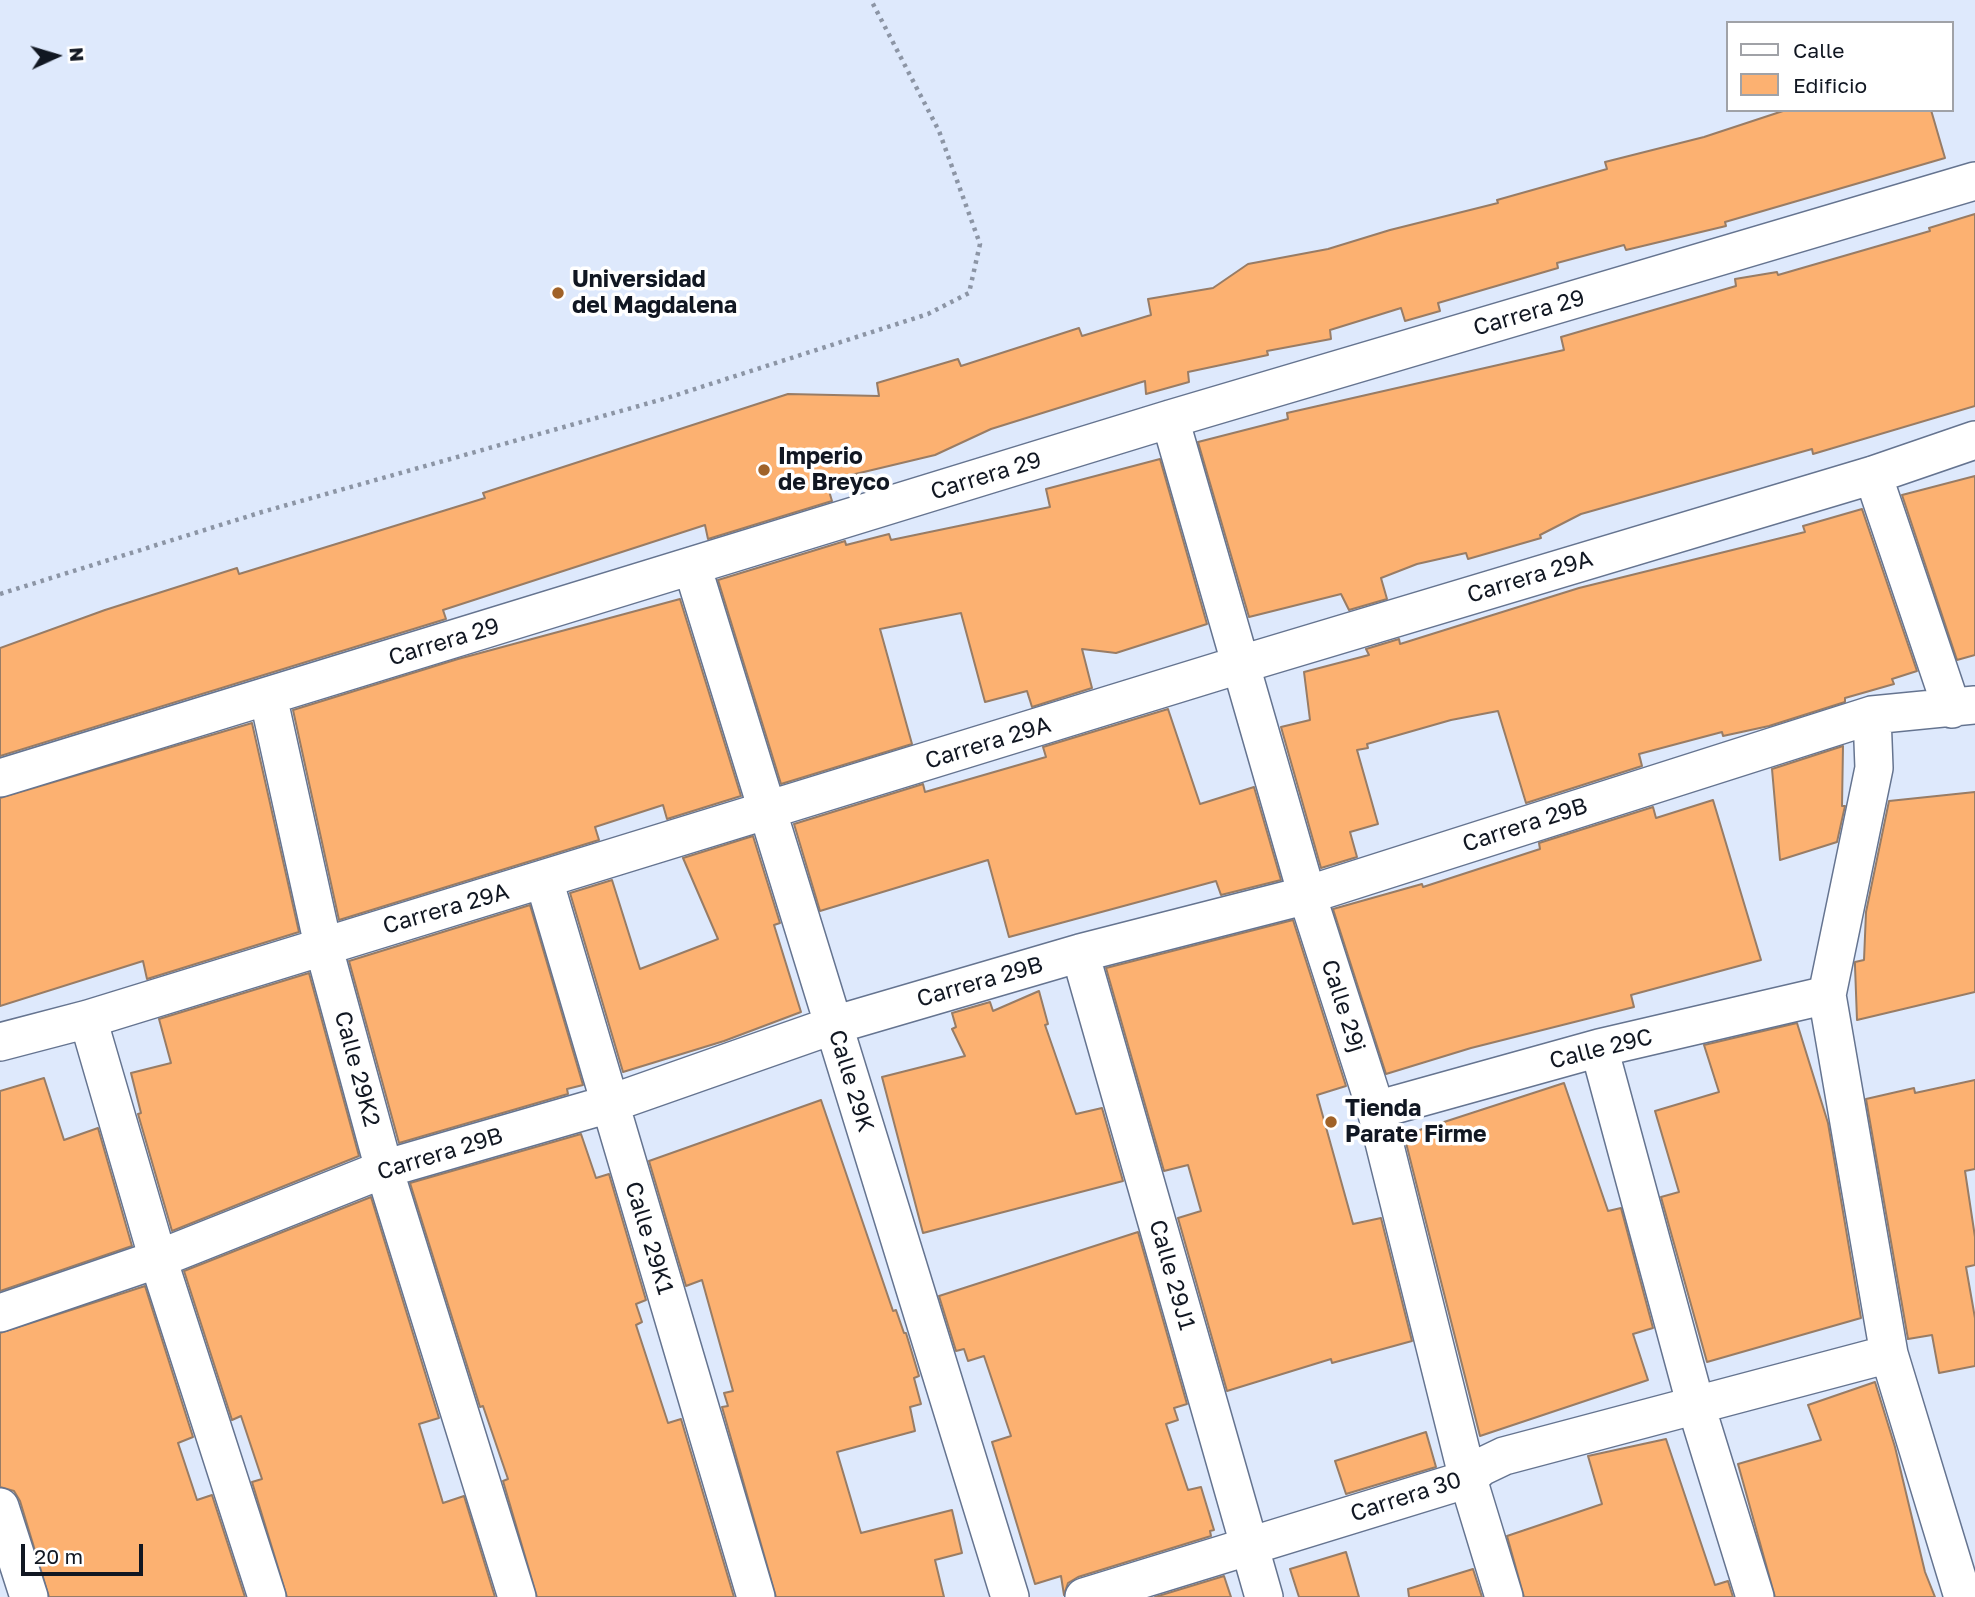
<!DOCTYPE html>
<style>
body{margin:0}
#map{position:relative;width:1975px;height:1597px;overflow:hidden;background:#dee9fc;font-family:"Golos Text",sans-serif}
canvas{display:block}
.legend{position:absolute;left:1726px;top:21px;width:228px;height:91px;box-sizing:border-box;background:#fff;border:2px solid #a0a2a7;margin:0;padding:9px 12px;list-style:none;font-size:21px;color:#111722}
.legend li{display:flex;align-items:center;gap:14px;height:35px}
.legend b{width:35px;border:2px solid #a0a2a7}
.north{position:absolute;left:21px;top:21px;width:70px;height:70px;-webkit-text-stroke:5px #fff;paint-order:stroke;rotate:86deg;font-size:19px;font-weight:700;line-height:28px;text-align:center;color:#111722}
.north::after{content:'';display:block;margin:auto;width:24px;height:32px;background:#111722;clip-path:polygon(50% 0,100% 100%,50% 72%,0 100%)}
.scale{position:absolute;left:21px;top:1544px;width:122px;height:32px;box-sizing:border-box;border:4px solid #111722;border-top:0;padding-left:9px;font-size:21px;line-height:24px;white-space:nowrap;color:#111722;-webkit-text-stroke:5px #fff;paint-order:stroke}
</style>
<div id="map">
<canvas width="1975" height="1597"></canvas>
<ul class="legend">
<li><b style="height:9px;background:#fff"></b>Calle</li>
<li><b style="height:19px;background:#fcb171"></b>Edificio</li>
</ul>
<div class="north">N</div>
<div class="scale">20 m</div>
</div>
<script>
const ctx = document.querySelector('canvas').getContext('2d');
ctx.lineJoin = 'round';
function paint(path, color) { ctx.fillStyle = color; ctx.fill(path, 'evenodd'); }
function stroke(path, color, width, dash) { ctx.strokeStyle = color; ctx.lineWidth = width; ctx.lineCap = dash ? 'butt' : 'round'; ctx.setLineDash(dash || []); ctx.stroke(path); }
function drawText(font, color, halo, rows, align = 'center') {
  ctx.font = font + ' "Golos Text",sans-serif'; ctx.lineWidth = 7; ctx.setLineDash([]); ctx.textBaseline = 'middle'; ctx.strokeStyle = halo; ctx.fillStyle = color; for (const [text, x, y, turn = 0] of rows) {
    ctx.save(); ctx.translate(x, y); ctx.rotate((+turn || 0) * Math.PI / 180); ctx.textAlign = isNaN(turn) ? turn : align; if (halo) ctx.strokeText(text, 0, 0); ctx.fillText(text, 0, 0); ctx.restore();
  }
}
const building = new Path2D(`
 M1786 110H1931L1945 158 1725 222 1726 226 1626 250 1624 245 1557 263 1558 268 1438 303 1440 311 1405 321 1401 308 1330 330 1331 339 1267 351 1268 355 1188 372 1189 382 1146 394 1145 381 991 429 935 455 826 481 832 501 708 539 705 525 443 610 446 619 0 756V648L105 610 237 568 239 574 485 498 483 493 788 394 879 396 877 383 958 359 961 366 1079 328 1082 336 1151 315 1148 299 1213 288 1248 264 1328 249 1390 230 1498 203 1497 200 1607 169 1605 162 1704 137Z
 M1975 214V406L1813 454 1812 449 1581 514 1540 535 1541 538 1468 559 1466 553 1417 564 1381 578 1387 599 1349 610 1341 594 1249 617 1198 442 1288 419 1287 413 1564 350 1561 337 1736 286 1735 279 1777 272 1778 275 1930 231 1929 228Z
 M1160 459 1207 624 1116 653 1082 649 1092 688 1032 707 1027 691 985 702 961 613 880 629 912 744 781 784 718 580 845 541 846 545 889 534 891 540 1050 507 1046 489Z
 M1975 476V655L1957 660 1902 495Z
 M1862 509 1917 671 1892 679 1894 684 1845 698V702L1769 726 1723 736 1722 732 1639 754 1642 766 1526 803 1498 711 1451 720 1367 744 1368 748 1357 750 1378 824 1350 832 1357 857 1321 868 1281 727 1310 720 1304 672 1369 655 1366 649 1399 639 1400 644 1579 588 1805 532 1803 526Z
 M680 599 741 796 667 819 663 805 595 827 599 840 339 920 293 710 458 659Z
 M1168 709 1200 804 1254 787 1281 880 1221 895 1216 881 1009 937 988 860 820 911 794 824 923 784 925 792 1046 757 1043 747Z
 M252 723 299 932 147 979 143 961 0 1006V798Z
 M1843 746 1842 806H1845L1837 842 1780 860 1772 769Z
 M1975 792V992L1857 1020 1855 966V962L1864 960 1866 912 1889 801Z
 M1713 800 1761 960 1631 995 1634 1007 1471 1048 1386 1074 1333 909 1422 884 1423 887 1540 849 1539 843 1653 807 1656 818Z
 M753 836 780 923 774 925 801 1012 724 1041 623 1072 570 893 612 880 640 969 718 939 683 858Z
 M530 905 583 1085 567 1089 568 1094 399 1143 349 961Z
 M1293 920 1346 1086 1317 1095 1353 1224 1381 1218 1412 1341 1332 1363 1331 1359 1227 1391 1178 1218 1201 1211 1188 1165 1164 1171 1106 968Z
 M309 973 359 1156 172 1231 138 1114 141 1113 131 1073 171 1063 159 1019Z
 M1039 991 1048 1024 1045 1025 1076 1114 1102 1108 1123 1181 923 1233 882 1077 965 1056 952 1029 956 1027 952 1013 990 1002 993 1011Z
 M1797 1023 1828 1123 1861 1318 1707 1362 1661 1197 1679 1192 1655 1111 1719 1092 1704 1045Z
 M44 1078 64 1140 98 1128 132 1246 0 1291V1091Z
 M1975 1080V1169L1965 1171 1975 1237V1265L1966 1267 1975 1318V1366L1939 1373 1932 1335 1908 1339 1866 1099 1914 1088 1915 1093Z
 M1564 1083 1608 1211 1621 1208 1653 1328 1633 1334 1648 1380 1480 1436 1404 1135Z
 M821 1100 893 1311 896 1310 904 1333H906L919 1376 914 1378 921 1404 910 1407 915 1431 837 1452 861 1533 952 1510 962 1553 935 1560 944 1597H776L722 1407 728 1406 724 1393 733 1391 702 1280 686 1286 649 1161Z
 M581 1134 596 1178 609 1174 646 1300 636 1304 642 1322 636 1325 668 1423 681 1419 734 1597H537L503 1481 508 1479 483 1406 480 1407 410 1183Z
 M371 1197 439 1418 419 1424 443 1503 464 1496 495 1597H287L252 1482 262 1479 241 1416 232 1420 184 1271Z
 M1138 1232 1187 1404 1174 1408 1178 1420 1166 1424 1188 1490 1201 1487 1214 1530 1210 1531 1211 1536 1078 1577 1068 1583 1064 1595 1061 1576 1035 1584 992 1442 1011 1436 984 1356 968 1361 964 1349 956 1351 939 1296Z
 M145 1286 193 1437 178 1443 197 1500 212 1495 245 1597H49L20 1501 14 1491 0 1487V1333Z
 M1875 1382 1895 1447 1925 1572 1935 1597H1775L1738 1464 1821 1440 1808 1405Z
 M1426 1432 1436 1467 1346 1494 1335 1461Z
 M1666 1439 1715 1585 1728 1581 1733 1597H1524L1507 1536 1602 1504 1588 1456Z
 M1346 1552 1359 1597H1299L1290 1569Z
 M1473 1569 1482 1597H1409L1408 1589Z
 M1224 1576 1231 1597H1155Z`);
paint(building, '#fcb171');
stroke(building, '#987c65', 2);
const street = new Path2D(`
 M1170 419 1307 895 1376 1110 1468 1479 1504 1597
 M1873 475 1952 709
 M692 566 1010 1597
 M268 696 323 945 384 1169 517 1597
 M1872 715 1874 768 1827 995 1889 1354 1963 1597
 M0 778 1170 419 1975 181
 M544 880 756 1597
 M1080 953 1264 1597
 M88 1019 158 1259 267 1597
 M0 1042 88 1019 1242 664 1873 475 1975 440
 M1599 1048 1696 1406 1755 1597
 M1376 1110 1599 1048 1827 995
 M0 1313 158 1259 384 1169 609 1104 834 1025 1080 953 1307 895 1872 715 1975 705
 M0 1507 29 1597
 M1084 1597 1468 1479 1481 1467 1504 1456 1889 1354`);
stroke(street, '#657490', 40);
stroke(new Path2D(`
 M0 594 262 512 667 398 928 314 969 293 980 244 939 131 871 0`), '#8c95a5', 4.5, [3.5, 5]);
stroke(street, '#fff', 37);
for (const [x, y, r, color] of [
 [558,293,7,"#a06228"],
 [764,470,7,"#a06228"],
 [1331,1122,7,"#a06228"]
]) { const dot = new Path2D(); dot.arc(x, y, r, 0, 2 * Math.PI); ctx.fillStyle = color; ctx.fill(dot); stroke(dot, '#fff', 2.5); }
drawText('bold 23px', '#111722', '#fff', [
 ["Universidad",572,280],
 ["del Magdalena",572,306],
 ["Imperio",778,457],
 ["de Breyco",778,483],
 ["Tienda",1345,1109],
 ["Parate Firme",1345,1135]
], 'left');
drawText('23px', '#111722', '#fff', [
 ["Carrera 29",1529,313,-16],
 ["Carrera 29",986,476,-17],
 ["Carrera 29A",1530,577,-17],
 ["Carrera 29",444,642,-17],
 ["Carrera 29A",988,743,-17],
 ["Carrera 29B",1525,825,-18],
 ["Carrera 29A",446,909,-16],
 ["Carrera 29B",980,982,-16],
 ["Calle 29j",1343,1006,72],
 ["Calle 29C",1601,1049,-14],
 ["Calle 29K2",357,1069,75],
 ["Calle 29K",851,1081,73],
 ["Carrera 29B",440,1154,-17],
 ["Calle 29K1",649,1238,73],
 ["Calle 29J1",1172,1275,74],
 ["Carrera 30",1406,1497,-18]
]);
</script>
